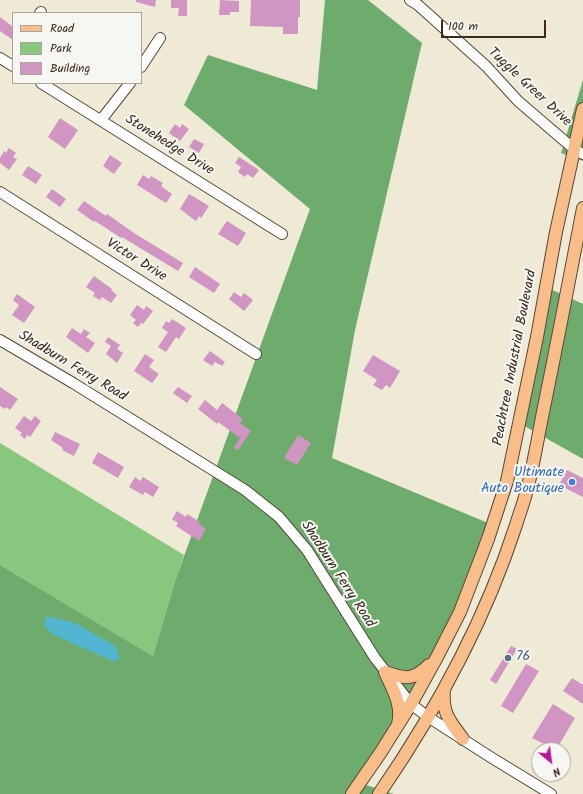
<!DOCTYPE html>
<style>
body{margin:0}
#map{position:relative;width:583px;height:794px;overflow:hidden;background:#eeead6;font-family:Kalam,sans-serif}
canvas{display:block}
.legend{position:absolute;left:12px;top:12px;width:130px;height:72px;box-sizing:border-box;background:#f6f6f2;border:1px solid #aba49d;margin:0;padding:5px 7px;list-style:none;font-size:12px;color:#3b2a1e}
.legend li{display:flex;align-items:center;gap:8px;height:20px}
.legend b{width:20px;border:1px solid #aba49d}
.north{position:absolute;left:531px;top:742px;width:40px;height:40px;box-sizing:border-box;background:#f6f6f2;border:1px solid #aba49d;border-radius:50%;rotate:151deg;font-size:11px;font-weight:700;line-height:16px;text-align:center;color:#3b2a1e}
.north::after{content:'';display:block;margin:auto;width:14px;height:18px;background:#b5179e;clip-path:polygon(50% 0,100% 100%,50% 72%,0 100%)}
.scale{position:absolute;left:441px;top:20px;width:105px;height:18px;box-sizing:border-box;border:2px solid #3b2a1e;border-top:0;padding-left:5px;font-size:12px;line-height:14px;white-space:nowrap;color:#3b2a1e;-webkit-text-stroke:3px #f6f6f2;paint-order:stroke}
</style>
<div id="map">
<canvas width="583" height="794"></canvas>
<ul class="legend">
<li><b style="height:5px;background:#f8bd88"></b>Road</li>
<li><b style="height:11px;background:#87c77e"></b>Park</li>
<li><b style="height:11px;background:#d095c3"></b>Building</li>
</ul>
<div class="north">N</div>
<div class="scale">100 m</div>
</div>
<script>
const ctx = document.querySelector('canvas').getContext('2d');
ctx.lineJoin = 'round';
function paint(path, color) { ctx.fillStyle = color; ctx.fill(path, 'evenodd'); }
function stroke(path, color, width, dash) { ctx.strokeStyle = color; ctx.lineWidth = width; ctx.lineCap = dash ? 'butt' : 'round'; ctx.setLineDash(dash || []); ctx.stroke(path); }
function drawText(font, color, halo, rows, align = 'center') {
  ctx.font = font + ' Kalam,sans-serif'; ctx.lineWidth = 4; ctx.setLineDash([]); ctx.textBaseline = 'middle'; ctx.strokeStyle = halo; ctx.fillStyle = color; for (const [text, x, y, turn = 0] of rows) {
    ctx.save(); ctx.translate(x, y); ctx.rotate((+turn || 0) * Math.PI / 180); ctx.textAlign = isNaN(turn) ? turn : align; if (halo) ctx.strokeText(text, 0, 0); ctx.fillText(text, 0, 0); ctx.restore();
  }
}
paint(new Path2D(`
 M0 443 184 555 175 581 153 656 0 565Z`), '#87c77e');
paint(new Path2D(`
 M325 0H368L422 43 355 330 332 458 488 523 455 625 360 783 394 794H0V565L153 656 175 581 310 209 184 105 208 55 317 90Z
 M583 80V161L561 153Z
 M546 287 583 304V459L519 423Z`), '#6dac6d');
paint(new Path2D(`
 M46 616 75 623 115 646 120 657 115 662 52 634 44 625Z`), '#51b5d0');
paint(new Path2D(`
 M136 0H156L155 7 136 2Z
 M171 0H187V16H178L179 8H171Z
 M220 0 239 1V12H230V15H219Z
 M251 0H300V17H298V34H283V27L250 26Z
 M0 17 13 27V40L0 31Z
 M60 118 78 130 65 149 48 137Z
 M175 124 180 128 182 124 189 129 180 141 169 133Z
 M194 139 204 144 199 153 189 147Z
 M9 148 16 153 13 157 17 159 9 170 0 163V158L4 151 6 153Z
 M110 155 122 163 114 174 103 166Z
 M239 157 259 170 253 178 247 174 245 177 238 172 241 167 235 163Z
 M28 166 42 175 36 184 22 175Z
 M143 175 149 179 151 176 163 183 161 186 172 194 166 203 137 185Z
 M52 189 66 199 60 207 46 197Z
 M189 194 209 206 201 218 199 216 196 221 180 209Z
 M84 201 106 216 107 214 134 233 183 263 178 271 122 237 121 238 95 221 94 222 77 210Z
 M227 221 246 233 238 246 218 234Z
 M195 267 220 284 214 293 189 277Z
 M94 276 112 289 111 290 117 295 111 303 102 297 100 300 93 296 95 293 86 287Z
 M234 292 241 297 244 293 253 300 244 311 229 299Z
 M17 294 35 307 24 323 12 315 19 305 13 300Z
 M137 305 144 310 146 306 153 311 143 324 141 323 138 327 133 323 136 320 130 315Z
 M172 319 186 328 179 339 176 337 166 352 158 347 168 332 162 328 166 321 169 323Z
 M72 328 81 334 84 329 90 333 86 337 95 343 88 353 66 337Z
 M108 337 120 345 117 349 123 353 117 363 106 354 111 346 105 342Z
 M210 351 225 362 222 366 215 362 212 366 203 360Z
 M145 354 154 360 149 367 159 374 152 383 134 371Z
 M373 355 400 371 390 388 386 385 382 390 373 385 377 380 363 371Z
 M0 387 18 399 10 410 6 407 5 409 0 406Z
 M178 387 192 396 187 403 173 393Z
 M205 400 217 410 222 403 243 419 240 423 251 431 238 450 234 448 240 438 218 422 217 424 198 409Z
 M24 416 31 421 35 416 41 421 30 437 27 435 25 439 20 435 22 433 15 428Z
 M55 432 80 444 74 456 62 450 63 448 51 440Z
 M298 435 311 443 297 465 284 458Z
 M98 452 124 467 118 478 92 463Z
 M567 470 583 478V497L559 485Z
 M135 477 140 481 143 477 159 487 153 497 145 492 143 495 129 487Z
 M177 511 186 517 187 514 200 522 199 524 206 529 199 541 176 526 178 523 172 519Z
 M511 646 517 649 496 684 490 680Z
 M526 664 539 671 513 713 501 706Z
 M572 678 583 685V704L563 691Z
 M553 704 575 718 556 750 532 738Z`), '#d095c3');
const minor = new Path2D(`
 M410 0 418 5 486 66 518 101 574 149 583 154
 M40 13 41 12
 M0 58 13 66
 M141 67 160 38
 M41 83 282 234
 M101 120 130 83
 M0 192 256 354
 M0 340 73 383 245 490 279 517 307 550 375 658 411 704 428 717 492 758 551 794`);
const major = new Path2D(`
 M385 672C405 679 413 681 429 665
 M385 672C392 688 403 705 398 724
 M444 690C442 714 450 721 463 739
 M352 794 381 752 411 704 437 657 460 612 488 539 507 481 537 337 556 232 583 109
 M379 794C436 711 485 621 516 525 520 512 525 499 528 486 534 462 538 437 543 412 557 344 570 276 583 208`);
stroke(minor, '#56473a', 12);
stroke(major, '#56473a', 14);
stroke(minor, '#fff', 10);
stroke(major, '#f8bd88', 12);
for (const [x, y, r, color] of [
 [572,482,4,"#3f7fe0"],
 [508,658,4,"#5c6f8a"]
]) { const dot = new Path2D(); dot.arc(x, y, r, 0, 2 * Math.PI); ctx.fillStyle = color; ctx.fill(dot); stroke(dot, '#f6f6f2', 1.5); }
drawText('14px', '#3b2a1e', '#f6f6f2', [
 ["Tuggle Greer Drive",529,88,43],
 ["Stonehedge Drive",169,146,32],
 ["Victor Drive",136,261,32],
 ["Peachtree Industrial Boulevard",516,358,-79],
 ["Shadburn Ferry Road",72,367,31],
 ["Shadburn Ferry Road",337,575,57]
]);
drawText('14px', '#366cbe', '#f6f6f2', [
 ["Ultimate",564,474],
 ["Auto Boutique",564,490]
], 'right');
drawText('14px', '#4e5e75', '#f6f6f2', [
 ["76",516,658]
], 'left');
</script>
